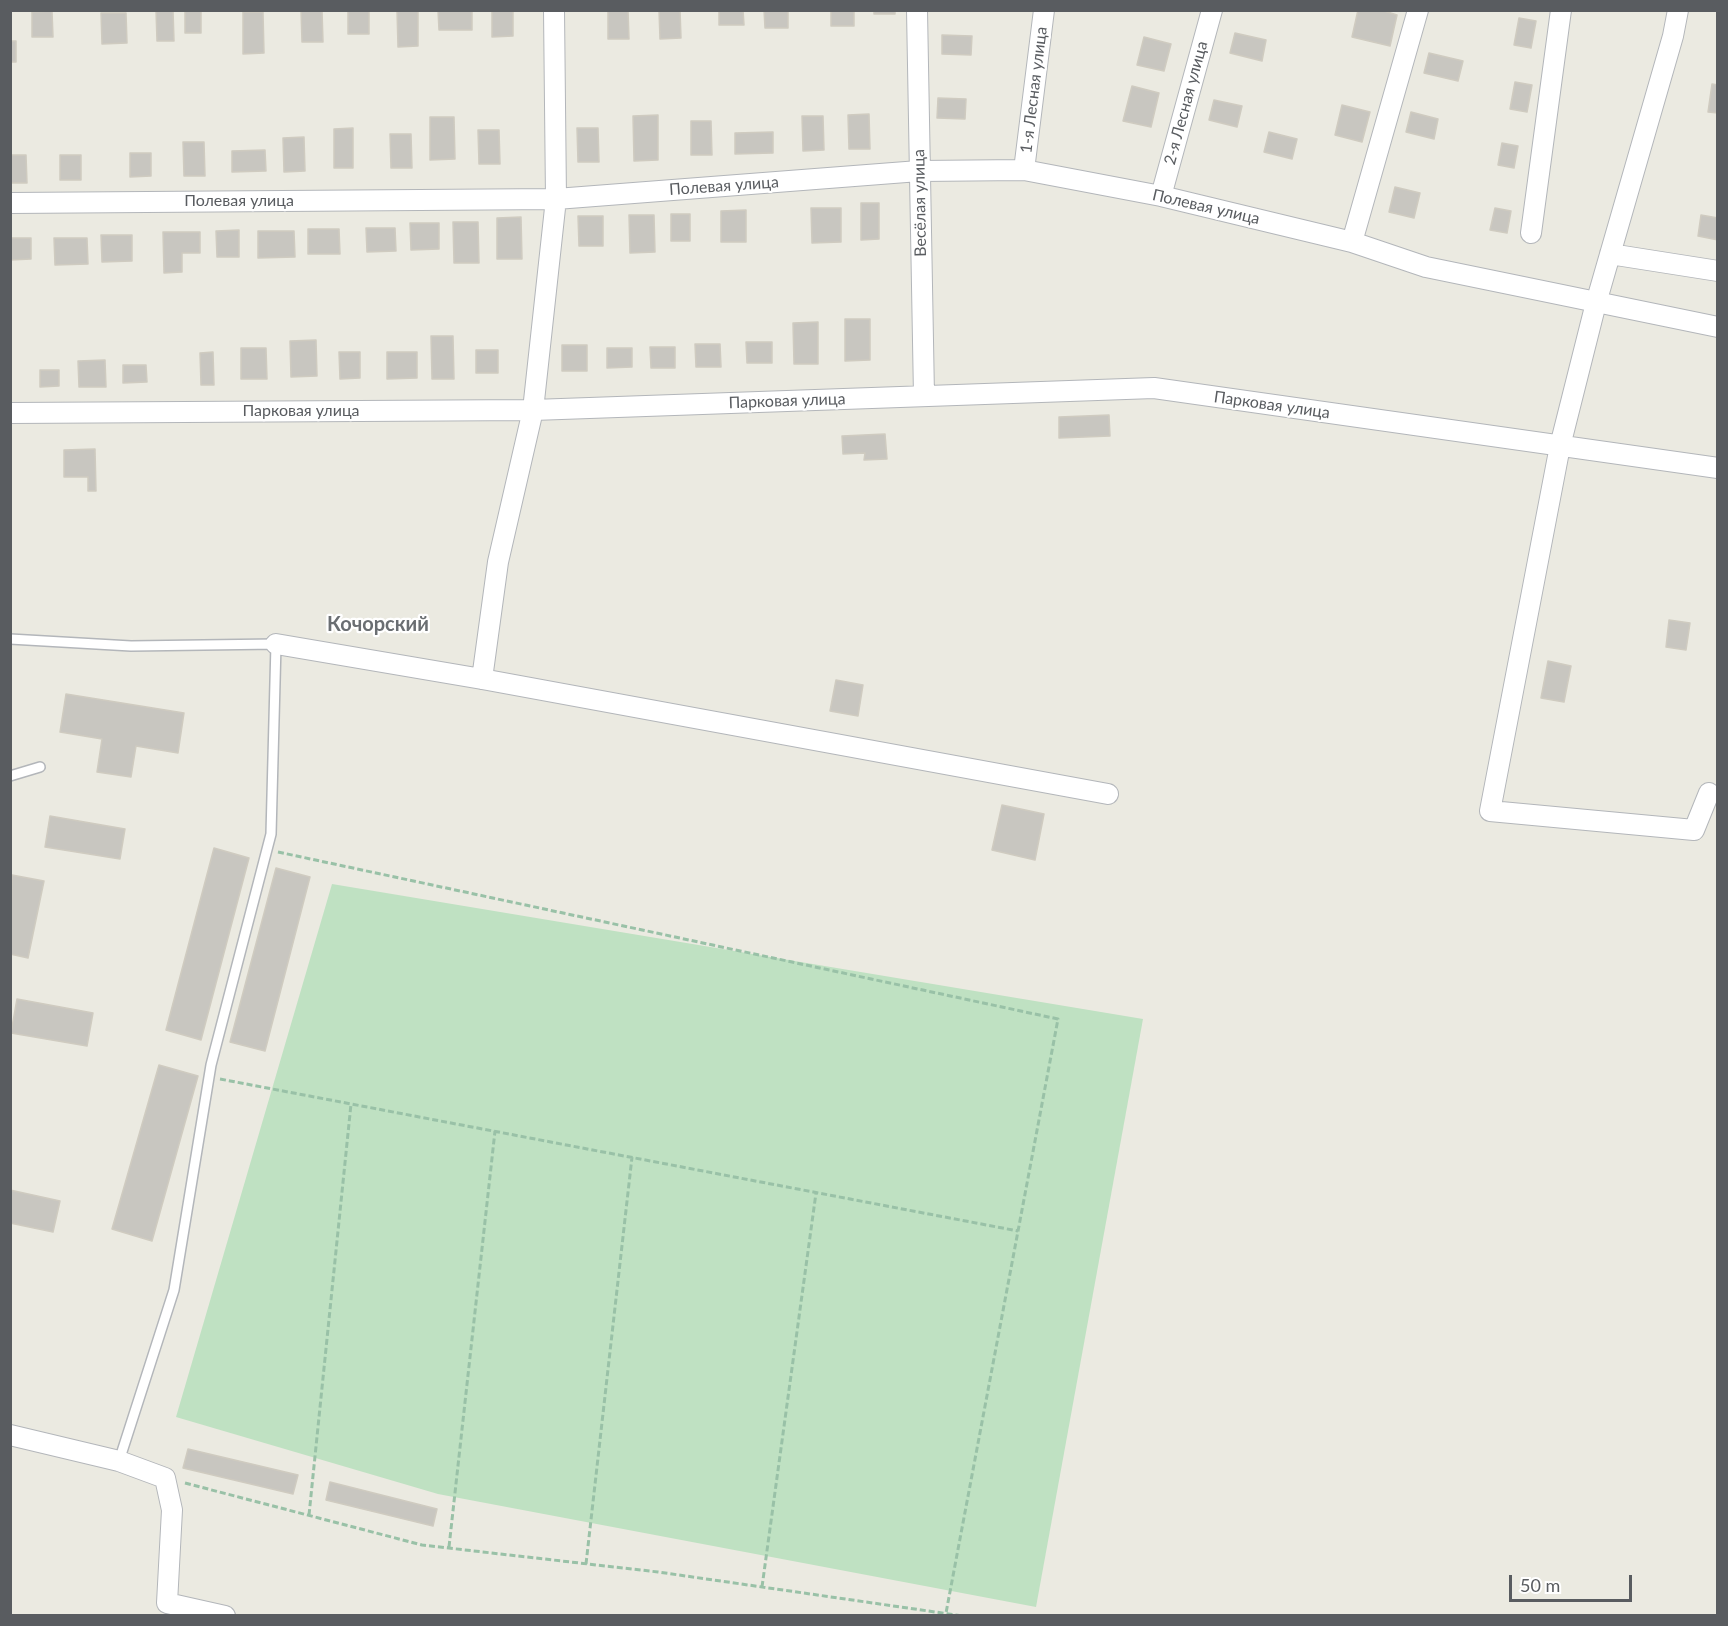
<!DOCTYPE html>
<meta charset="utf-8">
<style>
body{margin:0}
#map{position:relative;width:1728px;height:1626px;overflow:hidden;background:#ebeae1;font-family:Lato,sans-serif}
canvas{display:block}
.frame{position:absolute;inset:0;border:12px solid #595c60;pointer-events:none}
.scale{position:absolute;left:1509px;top:1575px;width:123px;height:27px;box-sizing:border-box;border:3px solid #595c60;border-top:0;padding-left:8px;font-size:18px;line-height:21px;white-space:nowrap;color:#595c60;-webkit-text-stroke:4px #fff;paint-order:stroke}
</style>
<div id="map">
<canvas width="1728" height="1626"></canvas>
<div class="frame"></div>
<div class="scale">50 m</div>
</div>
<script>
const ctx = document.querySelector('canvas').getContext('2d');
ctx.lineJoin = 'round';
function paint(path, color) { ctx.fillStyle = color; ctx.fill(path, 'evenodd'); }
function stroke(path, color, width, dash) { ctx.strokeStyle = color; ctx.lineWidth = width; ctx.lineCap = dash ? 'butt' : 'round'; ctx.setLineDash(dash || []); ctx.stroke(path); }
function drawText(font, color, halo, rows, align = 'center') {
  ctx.font = font + ' Lato,sans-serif'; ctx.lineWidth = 4.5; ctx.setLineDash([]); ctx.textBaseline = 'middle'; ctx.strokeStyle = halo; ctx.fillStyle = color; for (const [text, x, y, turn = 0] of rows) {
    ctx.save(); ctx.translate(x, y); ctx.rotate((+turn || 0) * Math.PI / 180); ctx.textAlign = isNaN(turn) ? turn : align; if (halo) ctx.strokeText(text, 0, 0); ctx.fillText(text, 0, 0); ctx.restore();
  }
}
paint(new Path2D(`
 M332 884 1143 1019 1036 1607 438 1494 176 1417Z`), '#bfe1c2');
const building = new Path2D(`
 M156 10H173L174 41H157Z
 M301 10H322L323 42H302Z
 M348 10H369V34H348Z
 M397 10H418V46L398 47Z
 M438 10H472V30H439Z
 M492 10H513V36L492 37Z
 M608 10H628L629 39H608Z
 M659 10H680L681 38 660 39Z
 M719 10H743L744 25H719Z
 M764 10H788V28H765Z
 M831 10H854V26H831Z
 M874 10H895V14H874Z
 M1358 10H1381L1397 15 1390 46 1352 37Z
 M52 11 53 37H32V12Z
 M185 11H201V33H185Z
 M243 12H263L264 53 243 54Z
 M101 13H126L127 43 102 44Z
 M1519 18 1536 21 1531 48 1514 45Z
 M1235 33 1266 40 1262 61 1230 53Z
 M942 35 972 36 971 55 942 54Z
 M1144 37 1171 44 1164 71 1137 65Z
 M10 41H16V62H10Z
 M1429 53 1463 61 1458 81 1424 73Z
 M1515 82 1532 85 1527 112 1510 109Z
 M1712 84 1718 85V113L1708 112Z
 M1132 86 1159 93 1151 127 1123 121Z
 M938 98 966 99 965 119 937 118Z
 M1214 100 1242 106 1237 127 1209 120Z
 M1342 105 1370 112 1362 142 1335 135Z
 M1411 112 1438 119 1434 139 1406 132Z
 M869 114 870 149H849L848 115Z
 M658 115V160L634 161 633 116Z
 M802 116H823L824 150 803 151Z
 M430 117H454L455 159 430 160Z
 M691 121H711L712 155H691Z
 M353 128V168H334V129Z
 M577 128H598L599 162H578Z
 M478 130H499L500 164H479Z
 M773 132V153L735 154V133Z
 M1269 132 1297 139 1292 159 1264 152Z
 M390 134H411L412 168H391Z
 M304 137 305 171 284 172 283 138Z
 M183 142H204L205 176H184Z
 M1502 143 1518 146 1514 168 1498 165Z
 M265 150 266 171 232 172V151Z
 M130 153H151V176L130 177Z
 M10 155H26L27 183H10Z
 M60 155H81V180H60Z
 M1395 187 1420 193 1414 218 1389 212Z
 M861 203H879V239L861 240Z
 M811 208H841V242L812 243Z
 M1495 208 1511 211 1507 233 1490 230Z
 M746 210V242H721V211Z
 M671 214H690V241H671Z
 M629 215H654L655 252 630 253Z
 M1701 215 1718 218V240L1698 236Z
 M578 216H603V246H579Z
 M521 217 522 259H497V218Z
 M453 222H478L479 263H454Z
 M410 223H439V249L411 250Z
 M366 228H395L396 251 367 252Z
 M308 229H339L340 254H308Z
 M239 230V257H217L216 231Z
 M258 231H294L295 257 258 258Z
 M163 232H200V253H182V272L164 273Z
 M101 235H132V261L102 262Z
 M10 238H31V259L10 260Z
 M54 238H87L88 264 55 265Z
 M845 319H870V360L845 361Z
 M818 322V364H794L793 323Z
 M431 336H453L454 379H432Z
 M316 340 317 376 291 377 290 341Z
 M746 342H772V363H747Z
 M695 344H720L721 367H696Z
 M562 345H587V371H562Z
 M650 347H675V368H651Z
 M241 348H266L267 379H241Z
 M607 348H632V367L607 368Z
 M476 350H498V373H476Z
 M213 352 214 385H201L200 353Z
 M339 352H360V378L340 379Z
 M387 352H417V378L387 379Z
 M105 360 106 387H79L78 361Z
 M123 365H146L147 382 123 383Z
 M40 370H59V386L40 387Z
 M1109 415 1110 436 1059 438V417Z
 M885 434 887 459 864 460 865 453 843 454 842 436Z
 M95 449 96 491H88V477H64V450Z
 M1669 620 1690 623 1686 650 1666 647Z
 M1548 661 1571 666 1564 702 1541 698Z
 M836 680 863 685 858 716 830 711Z
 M66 694 184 713 178 753 136 746 131 777 97 772 102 739 60 732Z
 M1002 805 1044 814 1035 860 992 850Z
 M50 816 125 829 120 859 45 847Z
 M214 848 249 858 201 1040 166 1030Z
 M276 868 310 877 265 1051 230 1042Z
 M12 875 44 881 28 958 10 954Z
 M17 999 93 1013 87 1046 11 1033Z
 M159 1065 198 1076 152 1241 112 1229Z
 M10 1190 60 1201 53 1232 10 1223Z
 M188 1449 298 1475 293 1494 183 1468Z
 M330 1482 437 1509 433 1526 326 1500Z`);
paint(building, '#c8c6c0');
stroke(building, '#cfcbc0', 1.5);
const service = new Path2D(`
 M10 639 131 646 276 644 271 834 211 1065 174 1290 119 1461
 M10 776 40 767`);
const minor = new Path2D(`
 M917 10 924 396
 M1678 10 1673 36 1596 303 1560 446 1490 811 1694 830 1709 793
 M1024 170 1044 10
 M1161 196 1212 10
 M10 203 556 199 919 171 1024 170 1161 196 1352 242 1426 267 1718 327
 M1531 233 1561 10
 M1352 242 1418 10
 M1610 254 1718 271
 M10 413 533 410 1154 388 1718 468
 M276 644 482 679 1108 794
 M482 679 498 562 533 410 556 199 554 10
 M10 1435 119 1461 165 1478 172 1510 167 1603 225 1616`);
stroke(service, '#b3b6ba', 12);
stroke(minor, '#b3b6ba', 22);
stroke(new Path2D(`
 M278 852 1058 1019 946 1613
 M220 1079 1018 1231
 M185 1483 422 1545 658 1572 963 1616
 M309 1515 351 1104
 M449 1547 495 1131
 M586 1564 632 1157
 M762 1587 816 1193`), '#99c1a7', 3, [6, 3]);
stroke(service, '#fff', 9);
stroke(minor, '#fff', 20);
drawText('16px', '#595c60', '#fff', [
 ["1-я Лесная улица",1034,90,-83],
 ["2-я Лесная улица",1186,103,-75],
 ["Полевая улица",724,186,-4],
 ["Полевая улица",239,201],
 ["Весёлая улица",920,203,-91],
 ["Полевая улица",1206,207,13],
 ["Парковая улица",787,401,-2],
 ["Парковая улица",1272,405,8],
 ["Парковая улица",301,411]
]);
drawText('bold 20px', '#6a6e72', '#fff', [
 ["Кочорский",378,625]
]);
</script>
